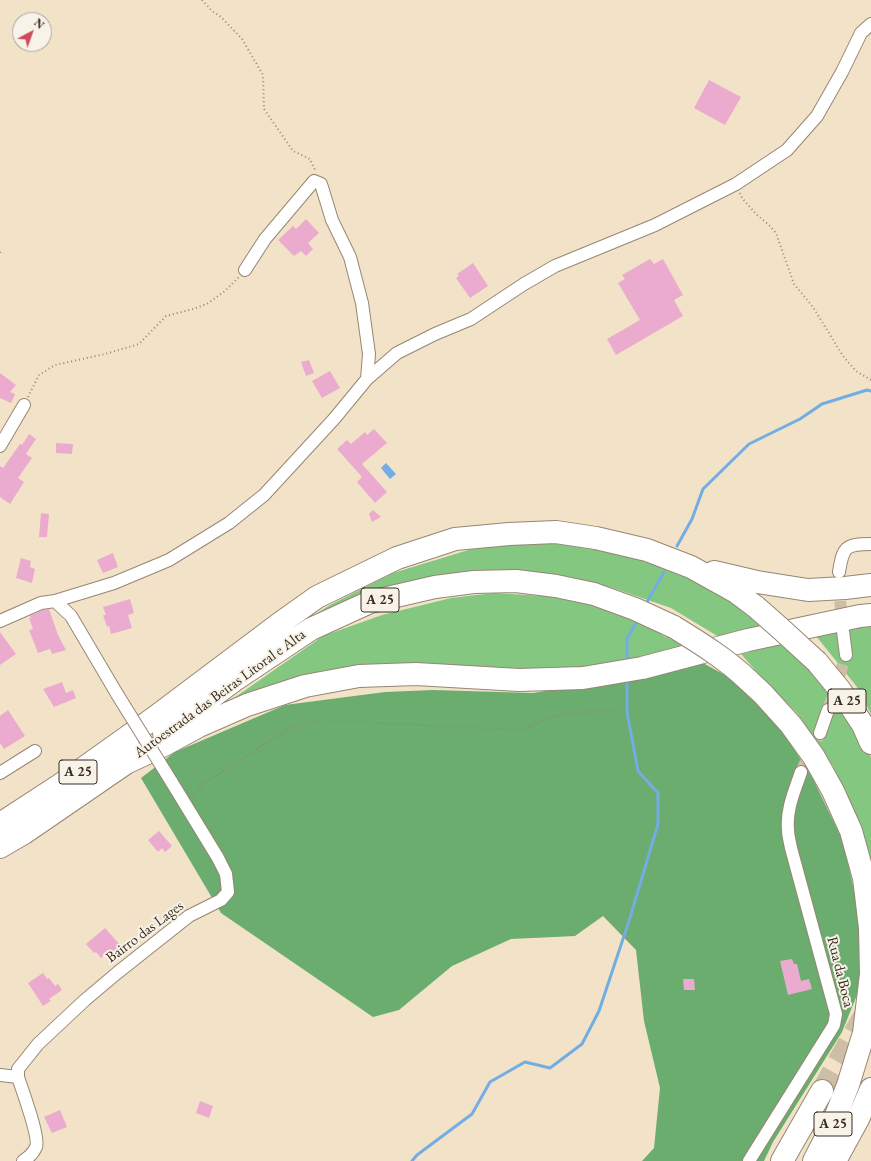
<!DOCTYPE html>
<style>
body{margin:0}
#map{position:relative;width:871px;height:1161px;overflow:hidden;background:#f2e3c8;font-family:"EB Garamond",serif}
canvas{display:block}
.north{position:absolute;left:12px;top:12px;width:40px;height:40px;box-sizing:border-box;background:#f7f3e8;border:1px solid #aca397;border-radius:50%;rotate:41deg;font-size:11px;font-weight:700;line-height:16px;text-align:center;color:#3b2a1e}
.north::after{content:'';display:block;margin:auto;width:14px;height:18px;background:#d1495b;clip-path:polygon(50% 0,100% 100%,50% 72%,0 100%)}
</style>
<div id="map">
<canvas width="871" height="1161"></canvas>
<div class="north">N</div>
</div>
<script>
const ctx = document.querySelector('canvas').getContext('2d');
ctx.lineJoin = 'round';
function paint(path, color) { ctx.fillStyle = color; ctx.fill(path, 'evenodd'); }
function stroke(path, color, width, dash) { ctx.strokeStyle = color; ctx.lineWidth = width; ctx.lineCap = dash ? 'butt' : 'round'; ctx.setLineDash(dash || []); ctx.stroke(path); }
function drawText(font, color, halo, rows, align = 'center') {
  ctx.font = font + ' "EB Garamond",serif'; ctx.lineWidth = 4; ctx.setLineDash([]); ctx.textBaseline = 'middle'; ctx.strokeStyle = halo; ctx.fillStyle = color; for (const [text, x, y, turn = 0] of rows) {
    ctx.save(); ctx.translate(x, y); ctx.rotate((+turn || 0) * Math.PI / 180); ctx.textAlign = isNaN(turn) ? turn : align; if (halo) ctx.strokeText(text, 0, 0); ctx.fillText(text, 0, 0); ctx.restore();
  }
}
paint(new Path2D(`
 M551 539 603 546 682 570 768 626 719 637 671 608 610 587 543 574 477 575 289 631 330 605 393 573 475 548Z
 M494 593 545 596 584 603 632 617 664 636 690 648 574 672 437 666 211 714 323 636 382 615 451 598Z
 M871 625V714L857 687 816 636Z
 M786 643 842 701 867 745 871 758V869L856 816 833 766 797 713 763 679 741 654Z`), '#84c781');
paint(new Path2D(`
 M703 663 732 679 779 726 812 777 843 841 862 926 861 985 842 1032 773 1142 764 1161H642L654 1148 660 1088 644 1021 636 950 603 916 575 936 511 939 452 966 399 1010 373 1017 221 913 141 778 175 752 285 705 385 692 433 690 533 693 646 674Z`), '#6bac6f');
paint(new Path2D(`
 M386 463 396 474 390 479 381 468Z`), '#72ade3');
stroke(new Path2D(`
 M677 546 692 519 703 489 749 444 800 419 822 404 867 390 871 391
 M647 602 664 572
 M627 659V639L637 621
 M412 1161 417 1155 472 1114 490 1082 525 1062 550 1068 582 1044 599 1011 629 921 658 824V793L638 771 627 712V681`), '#72ade3', 3);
paint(new Path2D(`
 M709 80 741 97 725 125 694 108Z
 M306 219 319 233 308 243 313 249 306 256 301 251 294 256 278 240 293 226 296 229Z
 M650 259 654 264 663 259 683 295 674 300 683 316 616 355 607 339 640 320 618 283 625 279 622 275Z
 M473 263 488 286 470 298 456 278 459 276 457 274Z
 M309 360 314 373 306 376 301 362Z
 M330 371 340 388 322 398 312 381Z
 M0 373 16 385 10 392 15 394 11 403 0 398Z
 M374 429 387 443 362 464 387 492 375 503 357 482 362 477 337 449 347 440 351 444 365 432 367 435Z
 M29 434 36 439 26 454 32 458 18 478 24 482 10 504 0 497V466L3 468 20 444 22 445Z
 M56 443 73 444 72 454 56 453Z
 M373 510 381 517 372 522 369 514Z
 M41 513 49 514 47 537H39Z
 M113 553 118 567 103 573 97 560Z
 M21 558 31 561 30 567 35 569 32 583 16 578Z
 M130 599 134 613 128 615 132 628 111 634 109 626 107 627 103 615H106L103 607Z
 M49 609 58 635 66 650 52 654 50 649 38 653 29 630 33 629 29 618H31L30 616 43 610Z
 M0 632 16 654 0 665Z
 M62 682 66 693 73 690 76 698 54 707 43 689Z
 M8 710 25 736 4 749 0 743V716Z
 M159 831 172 846 165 852 162 848 158 852 148 840Z
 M105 928 121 946 109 956 107 953 101 958 96 952 94 953 86 944Z
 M792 959 794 964H797L801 981 809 979 812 989 788 995 780 961Z
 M43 973 47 979 49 978 55 986 58 984 62 990 49 999 51 1001 43 1006 28 983Z
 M683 979H694L695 990H684Z
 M200 1101 213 1106 209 1118 196 1113Z
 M60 1110 67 1127 52 1133 44 1117Z`), '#ebabce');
stroke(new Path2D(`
 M839 583 842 625
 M828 710 846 655
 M801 772 820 733`), '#cdbea6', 12, [12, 6]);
stroke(new Path2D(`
 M822 1091 864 1016`), '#cdbea6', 22, [22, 11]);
const street = new Path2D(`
 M245 270 265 239 314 181 321 184 332 220 350 257 362 303 369 354 367 379
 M0 446 24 405
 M839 572C843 547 845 544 871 544
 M55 601 114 583 169 560 229 523 264 495 334 419 367 379 397 353 435 334 471 319 524 284 555 266 655 225 736 184 787 150 817 116 842 72 861 33 871 24
 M0 621 41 603 55 601 71 616 117 694
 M843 631 846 655
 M820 733 828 710
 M0 773 35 751
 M0 1075 18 1077C22 1090 40 1137 36 1147 33 1154 29 1157 23 1161
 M18 1077V1069L38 1044 85 1000 117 973 189 916 221 900 228 892 226 874 218 858 171 781
 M749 1161 834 1025 836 1014 791 848C790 842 788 836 788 830 786 809 795 790 801 772`);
const highway = new Path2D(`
 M714 572 757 582 808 590 845 588 871 585
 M817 662 840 690 863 725 871 743
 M748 680 763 694 791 725 814 757 833 791 851 831 864 878 870 928 871 974 864 1033 848 1085 831 1128 814 1161
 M164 733 236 679 311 629 370 602 435 587 474 582 516 581 556 586 594 594 635 609 674 627
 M126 763 164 745 199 726 247 705 305 686 359 676 416 674 519 680 583 678 642 668 748 640 860 616 871 615
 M0 824 60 785 154 718 279 624 317 597 397 558 455 539 509 534 556 532 596 538 647 550 691 567 736 592 756 607
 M0 847 24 833 126 763 137 754
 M782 1161 822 1091
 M835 1161 858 1119 871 1089`);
stroke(street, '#968673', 14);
stroke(highway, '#968673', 24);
stroke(new Path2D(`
 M202 0 212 11 221 17 242 39 263 75 264 109 293 151 310 159 315 170
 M740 193 742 198 756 214 769 225 776 233 794 284 813 307 843 356 856 371 871 380
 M0 252 1 254 0 255
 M28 397 39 375 55 365 105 354 139 344 166 316 193 309 207 304 225 291 239 277
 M193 797 203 784 290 728 319 720 520 730 560 714 615 710`), '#968673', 2, [1, 3]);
stroke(street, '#fff', 12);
stroke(highway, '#fff', 22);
const streetBridge = new Path2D(`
 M117 694 171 781`);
const highwayBridge = new Path2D(`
 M756 607 781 629 817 662
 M674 627C700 643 726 659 748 680`);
stroke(streetBridge, '#968673', 14, []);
stroke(highwayBridge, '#968673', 24, []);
stroke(streetBridge, '#fff', 12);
stroke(highwayBridge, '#fff', 22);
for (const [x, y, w] of [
 [380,600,38],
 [847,701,38],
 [78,772,38],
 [833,1124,38]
]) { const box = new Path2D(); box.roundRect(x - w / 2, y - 12, w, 24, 3); ctx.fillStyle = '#f7f3e8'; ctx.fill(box); stroke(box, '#3b2a1e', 1); }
drawText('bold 14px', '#3b2a1e', null, [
 ["A 25",380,600],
 ["A 25",847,701],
 ["A 25",78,772],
 ["A 25",833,1124]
]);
drawText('15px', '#3b2a1e', '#f7f3e8', [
 ["Autoestrada das Beiras Litoral e Alta",220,694,-36],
 ["Bairro das Lages",145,932,-37],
 ["Rua da Boca",840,972,76]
]);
</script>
